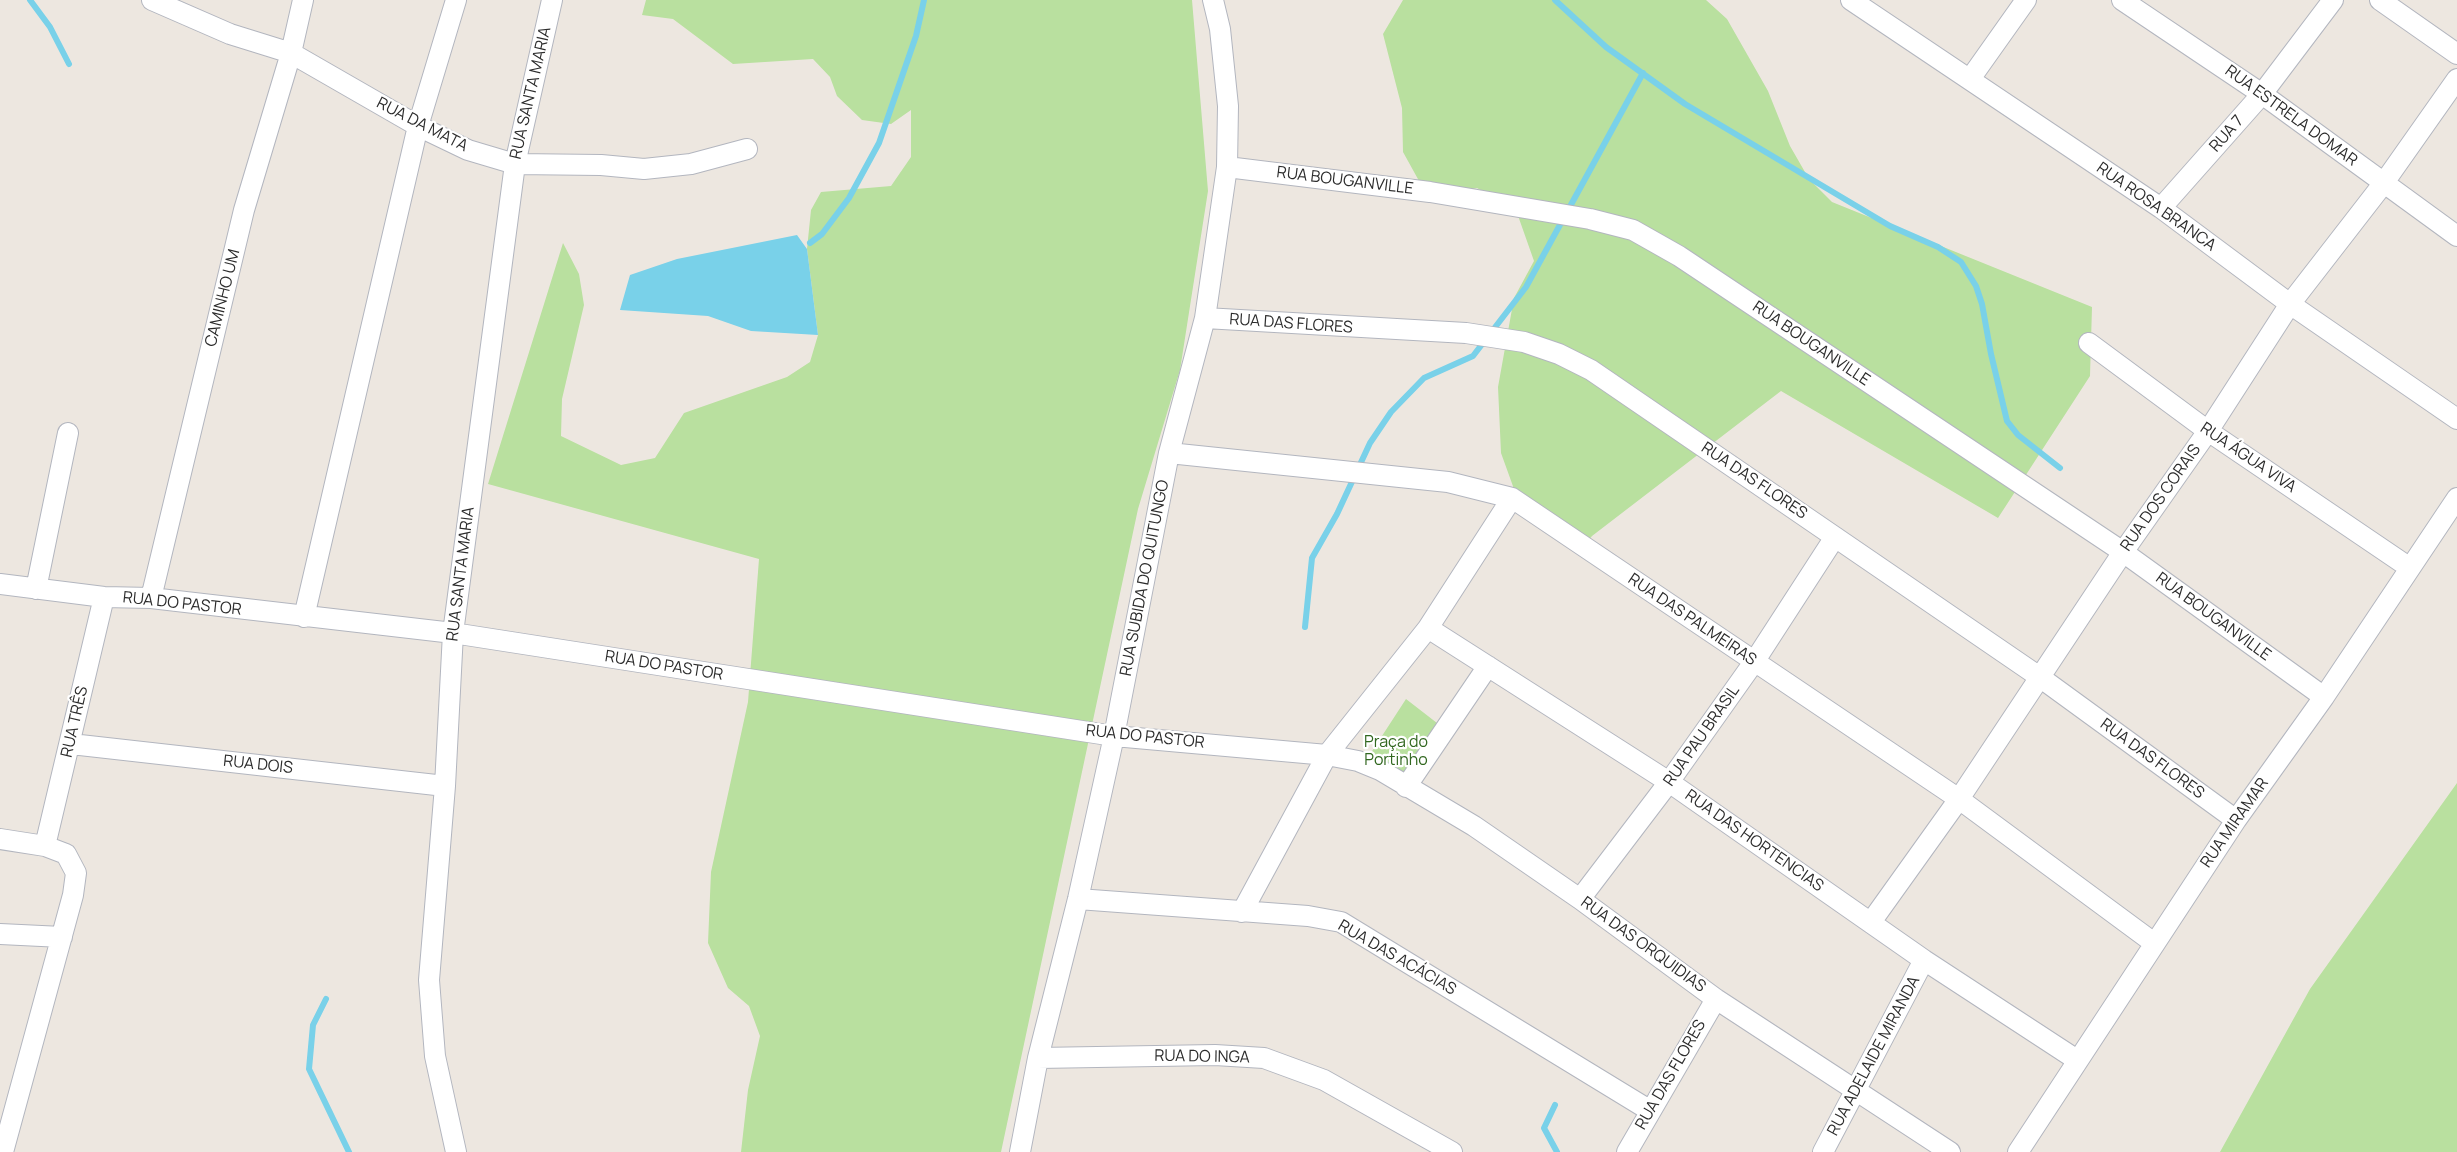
<!DOCTYPE html>
<meta charset="utf-8">
<style>
body{margin:0}
canvas{display:block;background:#ede7e0}
</style>
<canvas width="2457" height="1152"></canvas>
<script>
const c = document.querySelector('canvas').getContext('2d');
c.lineJoin = 'round';
function fill(path, color) {
  c.fillStyle = color;
  c.fill(path, 'evenodd');
}
function poly(rows) {
  const path = new Path2D();
  for (const r of rows) {
    path.moveTo(r[0], r[1]);
    for (let i = 2; i < r.length; i += 2) path.lineTo(r[i], r[i + 1]);
  }
  return path;
}
function strokePath(path, color, width, dash) {
  c.strokeStyle = color;
  c.lineWidth = width;
  c.lineCap = dash ? 'butt' : 'round';
  c.setLineDash(dash || []);
  c.stroke(path);
}
function drawText(font, color, halo, rows, align = 'center') {
  c.font = font + ' Manrope,sans-serif';
  c.lineWidth = 4.5;
  c.setLineDash([]);
  c.textBaseline = 'middle';
  c.strokeStyle = halo;
  c.fillStyle = color;
  for (const [text, x, y, turn = 0] of rows) {
    c.save();
    c.translate(x, y);
    c.rotate((+turn || 0) * Math.PI / 180);
    c.textAlign = isNaN(turn) ? turn : align;
    if (halo) c.strokeText(text, 0, 0);
    c.fillText(text, 0, 0);
    c.restore();
  }
}
fill(poly([
 [646,0,1192,0,1208,191,1180,370,1138,509,1001,1152,741,1152,748,1090,760,1036,749,1006,728,988,708,943,711,872,748,702,759,559,488,484,563,243,579,274,584,305,562,399,561,436,621,465,655,458,684,413,787,377,810,362,818,335,807,249,811,210,821,192,891,186,911,157,911,110,891,124,862,120,837,96,830,77,813,59,733,64,673,19,642,15],
 [1403,0,1706,0,1727,19,1768,91,1790,146,1809,179,1832,202,2092,307,2090,376,1998,518,1781,391,1592,536,1584,546,1514,489,1501,453,1498,387,1514,298,1534,261,1516,210,1477,188,1429,199,1403,152,1402,108,1383,34],
 [1406,699,1437,723,1401,781,1367,759],
 [2457,783,2457,1152,2220,1152,2310,989]
]), '#b9e09f');
fill(poly([
 [797,235,807,249,818,335,751,331,708,316,620,310,630,275,677,259]
]), '#79d1e9');
strokePath(poly([
 [30,0,50,27,69,64],
 [1555,0,1606,47,1685,104,1890,226,1938,247,1961,262,1976,286,1982,304,1991,354,2007,421,2018,435,2060,468],
 [810,243,822,234,849,198,879,143,916,36,924,0],
 [1305,627,1312,558,1337,514,1370,443,1391,412,1424,378,1473,356,1526,287,1643,73],
 [326,999,313,1025,309,1069,349,1152],
 [1555,1105,1544,1128,1557,1152]
]), '#79d1e9', 6);
const minor = poly([
 [152,0,230,34,291,53,418,126,468,150,515,164,601,165,644,169,691,164,747,149],
 [1851,0,2161,208,2290,304,2457,419],
 [2122,0,2262,94,2457,236],
 [2380,0,2457,54],
 [1970,79,2026,0],
 [1227,167,1430,192,1590,219,1633,230,1679,256,2123,552,2324,697],
 [2161,208,2262,94,2333,0],
 [1205,318,1466,333,1524,342,1559,354,1591,370,2041,678,2236,820],
 [2089,343,2208,431,2410,568],
 [1169,453,1448,482,1512,498,1959,799,2154,943],
 [0,584,104,597,151,598,453,633,1114,736,1327,755,1358,761,1380,770,1474,826,1580,899,1716,999,1950,1152],
 [36,589,68,433],
 [151,598,244,210,291,53,303,0],
 [304,617,418,126,456,0],
 [1428,628,1669,782,1924,960,2077,1060],
 [71,744,445,786],
 [1406,787,1488,666],
 [0,839,45,846,66,854,76,873,73,895,3,1152],
 [45,846,104,597],
 [1078,899,1308,916,1341,922,1649,1110],
 [1580,899,1669,782,1754,662,1835,537],
 [1242,912,1327,755,1428,628,1512,498],
 [1871,922,1959,799,2123,552,2208,431,2290,304,2383,184,2457,79],
 [0,934,62,937],
 [1038,1058,1215,1055,1264,1058,1324,1080,1452,1152],
 [456,1152,435,1056,429,980,445,786,453,633,515,164,552,0],
 [1020,1152,1038,1058,1078,899,1114,736,1169,453,1205,318,1227,167,1228,106,1220,29,1213,0],
 [1627,1152,1716,999],
 [1823,1152,1924,960],
 [2018,1152,2236,820,2324,697,2457,498]
]);
strokePath(minor, '#b3b6bf', 22);
strokePath(minor, '#fff', 20);
drawText('16px', '#2c2c2c', '#fff', [
 ["RUA SANTA MARIA",531,93,-77],
 ["RUA ESTRELA DOMAR",2291,116,36],
 ["RUA DA MATA",422,125,27],
 ["RUA 7",2227,134,-49],
 ["RUA BOUGANVILLE",1345,181,7],
 ["RUA ROSA BRANCA",2156,207,35],
 ["CAMINHO UM",223,298,-76],
 ["RUA DAS FLORES",1291,324,4],
 ["RUA BOUGANVILLE",1811,344,34],
 ["RUA ÁGUA VIVA",2248,458,34],
 ["RUA DAS FLORES",1754,481,34],
 ["RUA DOS CORAIS",2161,498,-55],
 ["RUA SANTA MARIA",461,574,-83],
 ["RUA SUBIDA DO QUITUNGO",1145,578,-79],
 ["RUA DO PASTOR",182,604,6],
 ["RUA BOUGANVILLE",2213,617,36],
 ["RUA DAS PALMEIRAS",1692,620,34],
 ["RUA DO PASTOR",664,666,9],
 ["RUA TRÊS",75,722,-77],
 ["RUA PAU BRASIL",1702,736,-55],
 ["RUA DO PASTOR",1145,737,6],
 ["RUA DAS FLORES",2152,759,36],
 ["RUA DOIS",258,765,6],
 ["RUA MIRAMAR",2235,823,-55],
 ["RUA DAS HORTENCIAS",1754,841,35],
 ["RUA DAS ORQUIDIAS",1643,945,36],
 ["RUA DAS ACÁCIAS",1397,958,30],
 ["RUA ADELAIDE MIRANDA",1874,1056,-62],
 ["RUA DO INGA",1202,1057,1],
 ["RUA DAS FLORES",1671,1075,-60]
]);
drawText('16px', '#31671f', '#fff', [
 ["Praça do",1396,743],
 ["Portinho",1396,761]
]);
</script>
